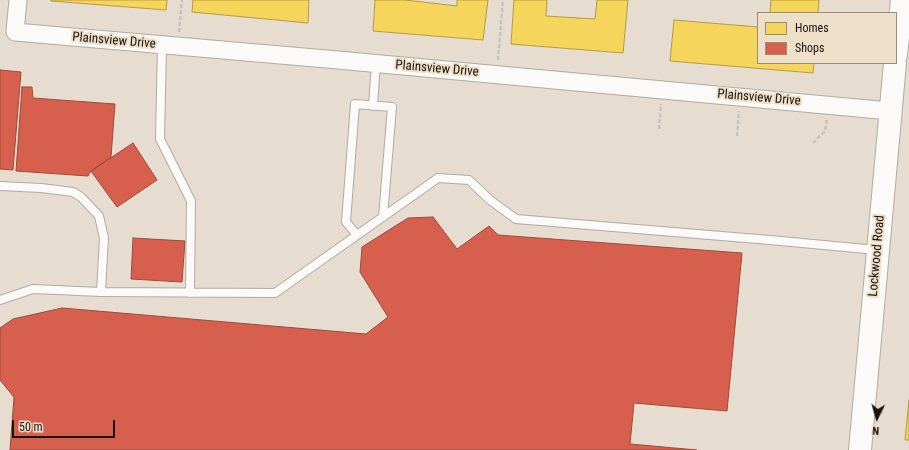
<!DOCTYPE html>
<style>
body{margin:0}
#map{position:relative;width:909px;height:450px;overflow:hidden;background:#e6ddd0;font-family:"Roboto Condensed",sans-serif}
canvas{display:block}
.legend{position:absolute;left:757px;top:12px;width:140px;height:52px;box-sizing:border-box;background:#eedfc8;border:1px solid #988d7c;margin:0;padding:5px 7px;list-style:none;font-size:12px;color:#18130b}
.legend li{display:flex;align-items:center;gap:8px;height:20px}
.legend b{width:20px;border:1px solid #988d7c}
.north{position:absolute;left:857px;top:398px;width:40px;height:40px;-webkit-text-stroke:3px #eedfc8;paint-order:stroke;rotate:185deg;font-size:11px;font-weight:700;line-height:16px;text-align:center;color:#18130b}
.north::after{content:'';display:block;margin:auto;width:14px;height:18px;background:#18130b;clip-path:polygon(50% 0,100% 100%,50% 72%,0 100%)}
.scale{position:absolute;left:12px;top:420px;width:103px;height:18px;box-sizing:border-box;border:2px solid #18130b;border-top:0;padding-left:5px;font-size:12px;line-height:14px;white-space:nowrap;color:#18130b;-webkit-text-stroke:3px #eedfc8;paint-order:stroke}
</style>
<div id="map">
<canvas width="909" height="450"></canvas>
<ul class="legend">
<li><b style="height:11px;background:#f6d55c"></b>Homes</li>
<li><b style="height:11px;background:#d6604d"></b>Shops</li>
</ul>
<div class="north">N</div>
<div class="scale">50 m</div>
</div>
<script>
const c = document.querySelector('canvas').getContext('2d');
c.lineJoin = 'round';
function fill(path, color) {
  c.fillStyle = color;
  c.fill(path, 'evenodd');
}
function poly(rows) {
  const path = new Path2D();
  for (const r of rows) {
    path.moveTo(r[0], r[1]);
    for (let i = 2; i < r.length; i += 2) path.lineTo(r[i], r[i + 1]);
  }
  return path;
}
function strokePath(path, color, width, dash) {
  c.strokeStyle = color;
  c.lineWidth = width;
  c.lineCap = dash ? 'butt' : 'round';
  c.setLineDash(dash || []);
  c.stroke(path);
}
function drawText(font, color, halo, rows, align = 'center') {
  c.font = font + ' "Roboto Condensed",sans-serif';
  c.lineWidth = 4;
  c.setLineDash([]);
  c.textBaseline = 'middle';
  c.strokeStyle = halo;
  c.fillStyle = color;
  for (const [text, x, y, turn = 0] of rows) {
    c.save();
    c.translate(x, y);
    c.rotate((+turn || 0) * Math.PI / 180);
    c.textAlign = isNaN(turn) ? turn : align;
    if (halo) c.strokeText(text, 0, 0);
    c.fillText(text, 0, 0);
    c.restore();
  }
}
const homes = poly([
 [51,0,167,0,166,10,51,1,51,0],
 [193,0,309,0,308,23,192,12,193,0],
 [375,0,405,0,457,6,457,0,488,0,483,40,373,31,375,0],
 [514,0,547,0,546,16,595,19,597,0,628,0,623,53,511,44,514,0],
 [771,0,819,0,818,13,770,13,771,0],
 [674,20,758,27,758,63,814,63,813,73,670,61,674,20],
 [909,400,909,440,905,440,909,400]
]);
fill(homes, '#f6d55c');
strokePath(homes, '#b39b44', 1);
const shops = poly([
 [0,70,21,72,13,170,0,169,0,70],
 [22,87,32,87,33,98,115,104,111,157,90,172,88,176,16,171,22,87],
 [133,143,157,180,117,207,91,171,133,143],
 [433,217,457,249,489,226,498,235,742,253,727,411,634,403,630,444,697,450,10,450,14,397,0,380,0,328,13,319,62,308,366,334,388,317,360,272,362,247,408,218,433,217],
 [133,238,185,241,182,282,131,279,133,238]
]);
fill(shops, '#d6604d');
strokePath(shops, '#9d4939', 1);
const lane = poly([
 [162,45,160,139,191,201,190,293],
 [373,106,376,63],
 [0,186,41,188,73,192,81,197,99,216,104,238,101,292],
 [357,235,346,222,355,104,392,107,383,217],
 [0,300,33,289,101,292,275,293,438,178,469,180,490,200,516,219,770,240,877,250]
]);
const street = poly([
 [18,0,15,32,338,60,890,111]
]);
const secondary = poly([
 [896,55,902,0],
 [860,450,895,63]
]);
strokePath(lane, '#b1aaa0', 10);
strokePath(street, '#b1aaa0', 19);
strokePath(secondary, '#b1aaa0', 24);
strokePath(poly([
 [179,32,182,0],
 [498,60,503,0],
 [659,129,661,104],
 [737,136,739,111],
 [813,143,825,131,827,119]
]), '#c5c3bf', 2.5, [4, 2]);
strokePath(lane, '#fbfaf8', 8);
strokePath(street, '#fbfaf8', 17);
strokePath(secondary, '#fbfaf8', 22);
drawText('13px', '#18130b', '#eedfc8', [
 ["Plainsview Drive",114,41,5],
 ["Plainsview Drive",437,69,5],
 ["Plainsview Drive",759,98,5],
 ["Lockwood Road",877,256,-85]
]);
</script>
